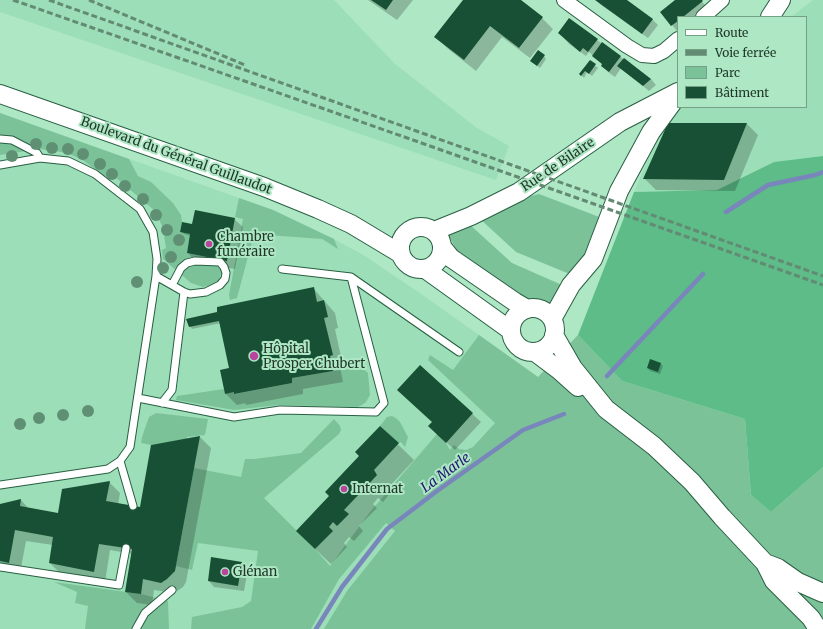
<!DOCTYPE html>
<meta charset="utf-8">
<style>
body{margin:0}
#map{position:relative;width:823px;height:629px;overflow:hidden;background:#aee7c4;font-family:Merriweather,serif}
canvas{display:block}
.legend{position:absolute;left:677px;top:16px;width:130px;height:92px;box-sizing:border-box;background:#aee7c4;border:1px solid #75a086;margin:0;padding:5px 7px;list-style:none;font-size:12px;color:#1f3629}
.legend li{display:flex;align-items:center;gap:8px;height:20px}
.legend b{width:20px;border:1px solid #75a086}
</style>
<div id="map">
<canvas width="823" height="629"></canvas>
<ul class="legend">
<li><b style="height:5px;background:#fff"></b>Route</li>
<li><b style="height:5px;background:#638a73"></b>Voie ferrée</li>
<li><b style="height:11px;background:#7cc299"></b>Parc</li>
<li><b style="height:11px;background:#175034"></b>Bâtiment</li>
</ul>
</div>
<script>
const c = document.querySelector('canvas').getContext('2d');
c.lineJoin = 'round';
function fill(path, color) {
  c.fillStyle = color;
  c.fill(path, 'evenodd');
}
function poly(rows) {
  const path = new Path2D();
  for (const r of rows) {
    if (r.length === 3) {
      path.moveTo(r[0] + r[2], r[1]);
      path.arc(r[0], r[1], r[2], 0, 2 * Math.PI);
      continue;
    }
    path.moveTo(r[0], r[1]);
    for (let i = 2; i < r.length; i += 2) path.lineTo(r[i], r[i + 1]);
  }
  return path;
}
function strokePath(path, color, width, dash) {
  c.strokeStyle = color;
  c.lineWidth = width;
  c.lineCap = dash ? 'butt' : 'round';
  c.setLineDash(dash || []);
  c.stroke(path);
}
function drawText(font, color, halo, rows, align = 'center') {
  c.font = font + ' Merriweather,serif';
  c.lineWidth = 4;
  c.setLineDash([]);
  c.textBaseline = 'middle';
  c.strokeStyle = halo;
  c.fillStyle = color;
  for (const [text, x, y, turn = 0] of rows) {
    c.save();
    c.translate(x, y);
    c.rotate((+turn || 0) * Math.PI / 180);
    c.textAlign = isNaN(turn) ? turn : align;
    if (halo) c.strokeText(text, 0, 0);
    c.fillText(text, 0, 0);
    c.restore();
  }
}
fill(poly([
 [0,0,334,0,395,64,477,128,509,146,496,180,0,12],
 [813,0,823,0,823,156,774,162,717,190,634,192,664,121,682,107,806,107,806,17,791,17],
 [0,113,273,210,334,239,365,256,424,296,593,416,753,629,0,629]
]), '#9cdeb7');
fill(poly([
 [0,113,129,159,138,176,151,182,173,203,181,215,182,222,180,232,190,234,187,253,227,261,228,275,221,273,219,281,212,285,203,287,191,283,163,259,162,250,166,248,163,228,155,211,114,176,110,180,84,161,68,153,40,149,0,155],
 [539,194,602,218,593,244,572,275,516,252,479,218,522,198],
 [239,198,273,210,334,239,338,249,322,239,254,234,237,298,230,300,229,295,243,219,235,217],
 [468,223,512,263,562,285,553,307,546,301,521,297,462,258,455,247,447,232],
 [479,335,538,377,578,335,622,381,745,419,751,495,771,512,823,467,823,629,324,629,347,591,395,531,386,523,339,579,311,629,191,629,192,617,242,607,251,601,258,551,198,543,192,570,176,566,194,468,241,477,245,459,254,459,301,453,334,419,340,426,341,430,339,434,264,498,315,549,330,566,370,512,437,434,446,443,450,450,454,445,459,449,466,450,473,447,495,423,428,360,430,355,453,370],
 [362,368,368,373,370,395,366,402,362,405,357,407,278,405,234,410,176,400,177,396,224,389,225,394,234,392,235,394,292,383,292,378,333,371],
 [156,413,208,419,205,435,187,437,187,439,151,445,141,443,142,437,149,417],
 [392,416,396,418,400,422,408,437,405,447,401,442,399,443,380,426,387,417],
 [54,582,141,594,168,601,169,629,85,629,88,606,75,603,77,592]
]), '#7cc299');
fill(poly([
 [823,156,823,467,771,512,751,495,745,419,622,381,578,335,634,192,717,190,774,162]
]), '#5dbc88');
fill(poly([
 [368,0,413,0,397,20],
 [465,0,519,0,542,18,553,29,530,58,502,37,476,71,447,48,436,37],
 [596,0,626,0,652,19,658,25,648,38,601,5],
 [676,0,700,0,708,8,696,17,678,17,677,31,672,25],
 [564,38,597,40,651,79,656,85,649,91,621,68,615,77,608,72,602,66,603,65,589,52,586,56,569,44],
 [544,56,546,59,540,68,534,63],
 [590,61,598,68,592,76,587,72,584,78,580,74],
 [747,124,758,135,735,191,656,190,645,179],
 [234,219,243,227,235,269,196,262,188,253,191,236,184,234,181,232,192,225],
 [313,288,335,313,338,328,335,329,343,366,340,367,343,382,303,389,303,394,246,405,245,403,237,405,226,394,221,371,230,369,221,323,192,329,190,326],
 [651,360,661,364,663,366,660,374,650,371,648,368],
 [420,366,481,422,455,450,438,435],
 [380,427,414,460,389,487,392,491,383,502,378,498,373,504,377,508,359,526,363,531,354,541,349,537,344,543,347,547,331,564,313,547,330,496],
 [200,437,211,448,186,582,183,587,174,593,154,590,152,605,137,603,126,592,133,554,110,550,105,582,61,574,50,563,53,545,26,541,20,573,0,570,0,505,21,500,29,509,59,514,109,482,120,493,118,505,141,508],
 [212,559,242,563,248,569,244,591,214,587,209,581]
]), '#0003');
strokePath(poly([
 [726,212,768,185,815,175,823,172],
 [607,376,703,274],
 [316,629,342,587,387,529,437,491,523,430,564,414]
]), '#7986bc', 4.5);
fill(poly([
 [371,0,393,0,386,10],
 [463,0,521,0,543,17,519,48,490,26,464,60,434,37],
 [595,0,627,0,653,19,642,34],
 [675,0,702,0,703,1,683,17,678,17,678,21,671,26,660,12],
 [569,18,598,39,588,52,583,48,580,52,558,33],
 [602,42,621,56,609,72,601,66,602,64,592,56],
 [538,50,545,55,537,66,530,61],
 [624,58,651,79,643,86,617,66],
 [590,60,596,64,589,74,585,71,581,76,579,74],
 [668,123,747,123,724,180,643,179],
 [195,210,235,218,227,261,187,253,190,234,180,232,182,222,192,224],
 [314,287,317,302,324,300,328,317,324,318,333,355,330,356,333,371,292,378,292,383,234,394,234,392,225,394,220,370,229,368,219,321,189,327,186,319,217,312,217,307],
 [650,359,661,363,658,372,647,368],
 [420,365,473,413,446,443,428,426,432,422,397,390],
 [380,426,399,443,374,470,377,475,366,487,362,483,358,487,362,491,344,510,349,514,337,526,333,522,329,527,333,531,315,549,296,531,329,496,325,492,359,456,355,452],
 [200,436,175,571,167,579,161,583,143,579,141,594,125,592,132,549,99,544,94,572,49,563,53,537,15,530,9,563,0,561,0,504,21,499,20,506,58,513,62,489,110,481,106,501,140,507,151,445],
 [211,557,242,562,238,586,208,581]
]), '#175034');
const service = poly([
 [0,139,12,140,37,153,40,158],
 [0,165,40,158,68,161,95,174,140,209,153,232,157,259,156,276,130,447,120,461,108,469,0,485],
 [282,269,351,277,459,352],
 [156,276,184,292,190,294,206,292,220,285,225,279,226,273,224,267,220,262,195,261,187,263,181,268,172,285],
 [138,398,234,417,280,410,376,412,384,403,351,277],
 [162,403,172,390,184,292],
 [120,461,133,506],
 [0,567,119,585,126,548],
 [136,629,145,613,172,590]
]);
const minor = poly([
 [564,0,627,46,642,55,654,56,664,51,678,39],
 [703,17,722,0]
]);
const tertiary = poly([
 [770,17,781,0],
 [0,94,264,187,318,209,351,224,401,254],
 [421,248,21],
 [434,231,471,216,519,192,620,122,678,92],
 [443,248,451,258,515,302,527,309],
 [425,269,510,330],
 [533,330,22],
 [552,319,571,285,593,259,619,191,651,132,678,95],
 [554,335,573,368,606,409,654,446,692,482,722,517,765,563,774,581,811,618,818,629],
 [535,352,559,370,578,387],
 [765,563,778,568,798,582,823,593]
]);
strokePath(service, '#285f42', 9);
strokePath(minor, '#285f42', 16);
strokePath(tertiary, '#285f42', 20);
strokePath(service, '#fff', 7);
strokePath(minor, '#fff', 14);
strokePath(tertiary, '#fff', 18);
strokePath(poly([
 [13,0,413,140,823,285],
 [49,0,823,276],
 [89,0,245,65]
]), '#638a73', 3, [6, 3]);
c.fillStyle = '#609074';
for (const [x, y] of [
 [36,144],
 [52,148],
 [68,149],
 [83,154],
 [12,156],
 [100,164],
 [112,174],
 [125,186],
 [143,199],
 [156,215],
 [167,230],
 [179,240],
 [171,257],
 [163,268],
 [137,282],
 [88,411],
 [63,415],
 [39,418],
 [20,424]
]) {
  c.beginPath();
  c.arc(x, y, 6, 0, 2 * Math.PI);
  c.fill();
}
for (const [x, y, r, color] of [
 [209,244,4,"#b8449d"],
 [254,356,5,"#b8449d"],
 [344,489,4,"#b8449d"],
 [225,572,4,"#b8449d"]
]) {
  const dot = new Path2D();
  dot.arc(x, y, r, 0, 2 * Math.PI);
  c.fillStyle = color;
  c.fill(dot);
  strokePath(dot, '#aee7c4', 1.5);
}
drawText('13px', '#1f3629', '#aee7c4', [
 ["Boulevard du Général Guillaudot",176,156,20],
 ["Rue de Bilaire",558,165,-34]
]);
drawText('13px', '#1f3629', '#aee7c4', [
 ["Chambre",217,237],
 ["funéraire",217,252],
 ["Hôpital",263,349],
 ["Prosper Chubert",263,364],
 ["Internat",352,489],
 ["Glénan",233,572]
], 'left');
drawText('italic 14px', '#211572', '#aee7c4', [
 ["La Marle",446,473,-36]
]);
</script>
